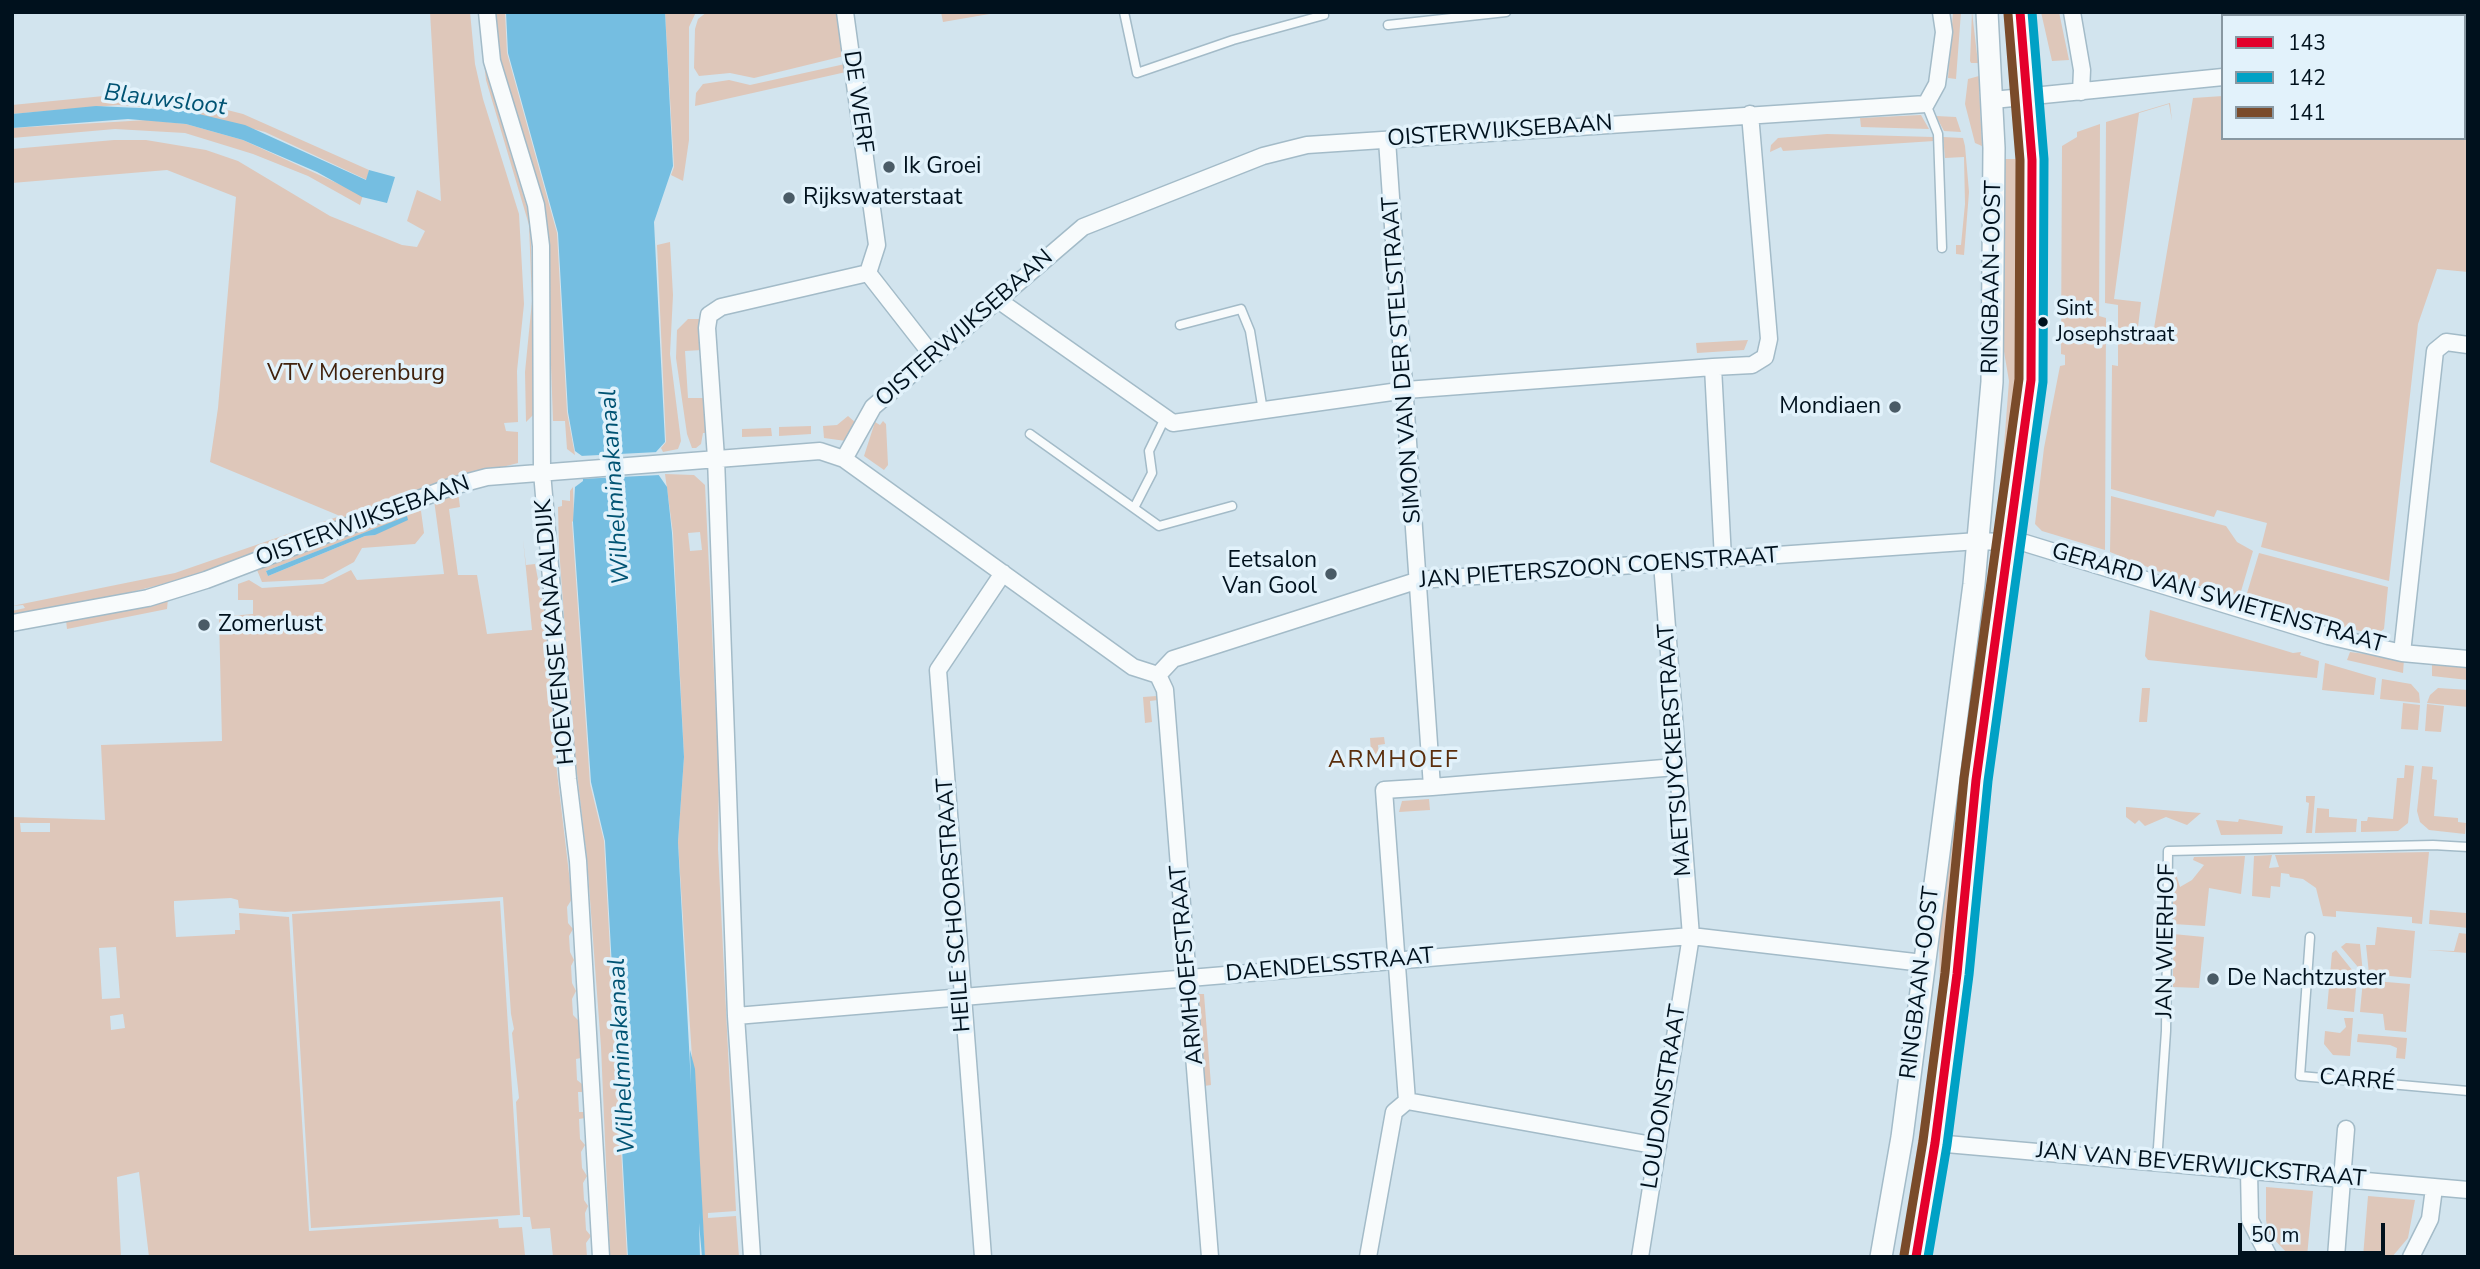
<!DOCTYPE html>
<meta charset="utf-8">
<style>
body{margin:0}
#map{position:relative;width:2480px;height:1269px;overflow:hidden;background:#d2e4ee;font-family:"Nunito Sans",sans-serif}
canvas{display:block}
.frame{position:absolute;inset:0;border:14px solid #00111d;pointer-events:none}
.legend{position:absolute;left:2221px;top:14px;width:245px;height:126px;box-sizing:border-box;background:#e2f2fb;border:2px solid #8898a2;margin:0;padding:9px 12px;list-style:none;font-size:21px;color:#00111d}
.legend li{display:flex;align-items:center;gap:14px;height:35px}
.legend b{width:35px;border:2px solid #8898a2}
.scale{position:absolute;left:2238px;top:1223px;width:147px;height:32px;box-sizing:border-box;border:4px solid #00111d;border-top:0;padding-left:9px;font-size:21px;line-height:24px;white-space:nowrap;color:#00111d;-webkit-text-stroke:5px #e2f2fb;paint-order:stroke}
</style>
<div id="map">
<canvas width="2480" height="1269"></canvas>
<div class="frame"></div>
<ul class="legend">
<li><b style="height:9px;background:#e4002b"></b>143</li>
<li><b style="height:9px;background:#00a1c5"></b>142</li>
<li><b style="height:9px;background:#7a4b2a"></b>141</li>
</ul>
<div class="scale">50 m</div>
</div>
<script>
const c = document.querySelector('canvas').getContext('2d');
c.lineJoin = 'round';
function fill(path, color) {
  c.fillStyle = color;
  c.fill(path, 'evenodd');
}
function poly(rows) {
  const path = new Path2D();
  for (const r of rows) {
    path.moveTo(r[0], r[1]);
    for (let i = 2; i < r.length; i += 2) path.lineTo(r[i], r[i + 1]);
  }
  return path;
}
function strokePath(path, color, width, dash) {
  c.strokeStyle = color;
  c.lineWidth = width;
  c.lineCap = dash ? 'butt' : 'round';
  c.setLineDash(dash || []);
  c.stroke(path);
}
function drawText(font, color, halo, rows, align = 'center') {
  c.font = font + ' "Nunito Sans",sans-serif';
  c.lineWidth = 7;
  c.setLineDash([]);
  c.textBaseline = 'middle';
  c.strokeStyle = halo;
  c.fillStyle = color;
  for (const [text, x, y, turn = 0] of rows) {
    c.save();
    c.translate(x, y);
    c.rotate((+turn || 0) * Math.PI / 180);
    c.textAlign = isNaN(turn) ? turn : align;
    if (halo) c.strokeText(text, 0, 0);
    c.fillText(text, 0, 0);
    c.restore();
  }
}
fill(poly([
 [430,12,470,12,475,64,483,99,519,214,524,304,517,371,518,422,504,423,506,431,518,432,518,463,432,485,198,575,120,595,12,615,12,611,25,608,23,605,12,606,175,573,340,516,210,462,218,408,236,197,167,170,12,183,12,149,114,140,146,140,206,150,238,161,330,216,402,245,417,247,425,231,407,221,417,190,441,201],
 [478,12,481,12,489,81,530,218,537,411,526,422,525,372,532,301,529,225,486,80],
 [494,12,505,12,507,53,557,233,567,412,575,455,567,449,565,421,553,421,547,254,501,72],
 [665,12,696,12,689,27,689,140,683,181,671,175,674,167],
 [707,12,838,12,844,56,754,78,730,73,699,76,694,68,695,29,698,19],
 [941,12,945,14,1001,12,943,22],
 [1953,12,1961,12,1956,79,1948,78],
 [1972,12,1978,63,1971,63,1970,61],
 [2041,12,2059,12,2069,60,2052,61],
 [845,64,846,72,695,106,696,93,703,84,729,80,750,85],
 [2464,75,2468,75,2468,272,2437,269,2418,324,2389,581,2261,547,2267,523,2217,510,2214,517,2111,489,2112,365,2118,366,2118,305,2105,303,2106,122,2170,103,2172,121,2169,104,2139,113,2114,299,2141,302,2138,327,2153,334,2193,98,2223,96,2223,138,2464,138],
 [1979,76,1979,85,1982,146,1975,143,1965,104,1968,79],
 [114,95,188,100,243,114,369,170,367,180,265,132,182,110,118,105,12,114,12,105],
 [1921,115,1929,129,1861,127,1860,118],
 [1936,116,1956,117,1961,132,1944,131],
 [147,120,186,124,243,140,363,195,360,205,308,176,253,154,185,133,115,129,12,138,12,128],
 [2100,124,2099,316,2106,318,2105,550,2042,531,2035,524,2044,448,2060,366,2065,365,2065,355,2061,354,2062,146,2077,137,2077,132],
 [1827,134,1933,137,1934,141,1783,151,1781,147,1770,152,1771,145,1778,138],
 [1943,137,1963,138,1965,146,1969,192,1964,255,1956,254,1956,245,1961,245,1965,204,1964,157,1945,158],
 [2002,159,2018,159,2019,300,2013,426,2005,505,1998,523,2009,381,2002,340],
 [670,242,673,295,670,354,681,441,678,449,663,452,661,448,666,442,657,245],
 [688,319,701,319,702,350,685,351,688,398,704,398,707,433,703,433,701,444,696,448,692,448,687,434,676,358,677,330],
 [1748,340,1744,350,1697,353,1696,343],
 [848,416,856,423,846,441,824,438,823,426,837,425],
 [883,421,886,424,888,465,884,470,864,456,875,422,880,425],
 [811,426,811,434,779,436,779,427],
 [771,428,772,436,742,437,742,429],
 [665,474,694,475,705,485,719,777,718,849,736,1211,708,1213,708,1218,736,1216,739,1257,705,1257,678,842,684,757,673,533],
 [700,532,702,550,690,551,688,533],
 [573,487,574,520,572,522,590,784,604,841,627,1257,610,1257,601,1047,587,859,573,739,559,548,558,507,562,506,562,500,570,501,570,491],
 [458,492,460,507,449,509,458,575,477,575,487,634,532,630,523,539,526,565,535,564,546,620,557,772,572,899,567,907,568,923,573,929,569,936,570,952,574,960,571,966,572,983,576,991,572,999,573,1015,579,1021,581,1058,576,1059,577,1080,582,1084,583,1092,578,1092,579,1112,584,1112,585,1118,579,1119,580,1139,585,1145,581,1152,582,1168,587,1176,583,1183,584,1200,588,1206,585,1213,586,1230,591,1236,586,1243,587,1257,553,1257,550,1228,532,1229,530,1217,523,1217,516,1102,519,1098,512,1033,514,1029,511,1014,503,897,285,912,239,908,238,900,231,898,174,901,174,907,176,937,235,934,235,930,240,930,239,913,289,917,309,1231,498,1219,499,1228,522,1227,525,1255,149,1257,139,1172,117,1177,121,1257,12,1257,12,817,105,820,101,745,222,741,219,617,253,614,253,600,238,600,238,584,249,580,262,588,323,584,351,570,357,580,444,574,434,500],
 [20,823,50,823,50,832,21,832],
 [116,947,120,998,102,999,99,948],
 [123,1014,125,1028,111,1030,110,1016],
 [2111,496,2226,526,2237,542,2253,551,2239,598,2180,580,2110,552],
 [416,507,421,511,424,533,415,544,362,548,354,562,323,579,262,582,257,570],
 [380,527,375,535,365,536,268,576,266,571],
 [2259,553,2388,587,2384,629,2377,634,2360,631,2245,600],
 [1978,591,1985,592,1962,779,1963,845,1925,1141,1907,1257,1901,1257,1940,992,1939,930,1950,822,1958,822,1958,818,1950,817],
 [168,599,167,609,67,629,66,620],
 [2150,610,2293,653,2301,652,2300,655,2319,661,2317,678,2148,660,2145,656],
 [2350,652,2404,659,2403,673,2347,660],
 [2325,663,2376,678,2374,695,2322,690],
 [2432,663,2468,667,2468,680,2432,676],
 [2382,679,2411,684,2419,693,2420,703,2380,699],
 [2142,688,2150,688,2147,722,2139,722],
 [2438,688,2468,690,2468,707,2427,703,2430,695],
 [1157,696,1158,700,1150,701,1152,722,1145,723,1143,697],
 [2403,703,2420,705,2418,730,2401,729],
 [2427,704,2444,706,2441,732,2425,731],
 [1384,737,1385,744,1378,745,1380,765,1372,765,1370,738],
 [2405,765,2414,766,2408,823,2398,831,2361,832,2361,821,2367,821,2368,817,2393,819,2397,778,2404,778],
 [2422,766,2433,767,2432,779,2437,780,2434,816,2458,818,2458,822,2466,823,2465,834,2429,830,2420,822,2417,811],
 [2306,796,2315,796,2312,833,2306,833,2309,803,2306,802],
 [1429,799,1430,810,1399,812,1402,801],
 [2126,807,2201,813,2187,825,2166,817,2145,826,2139,820,2135,824,2126,817],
 [2317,808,2329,809,2329,817,2357,819,2356,832,2315,833],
 [2239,819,2283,826,2282,834,2221,835,2216,820,2238,822],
 [2429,852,2422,924,2412,923,2412,917,2336,911,2336,917,2323,916,2316,888,2303,879,2290,877,2289,874,2281,873,2280,887,2271,886,2270,898,2252,896,2254,856,2272,855,2269,868,2279,867,2275,855],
 [2245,856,2241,894,2209,888,2205,926,2173,924,2173,875,2176,874,2180,887,2192,880,2204,865,2193,860,2194,857],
 [2468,896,2468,928,2429,924,2430,910,2466,913],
 [500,901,520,1215,311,1228,292,914],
 [2377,927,2415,931,2411,978,2369,974,2366,945,2375,945],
 [2459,933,2468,934,2468,953,2427,950,2454,951],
 [2173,934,2204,937,2199,988,2173,987],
 [2346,943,2360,944,2363,973,2341,947],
 [2336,950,2357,976,2354,1012,2327,1009,2332,953],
 [2363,980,2410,984,2406,1032,2385,1030,2383,1014,2360,1012],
 [1198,994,1204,994,1211,1085,1204,1086],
 [2344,1018,2353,1018,2350,1056,2333,1055,2324,1044,2325,1031,2340,1033,2346,1027],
 [2358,1034,2407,1038,2405,1059,2396,1058,2397,1048,2390,1045,2357,1042],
 [2266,1187,2313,1191,2307,1257,2287,1253,2269,1234,2266,1220],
 [2368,1196,2415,1200,2408,1238,2392,1257,2363,1257]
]), '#dec7ba');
fill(poly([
 [506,12,665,12,673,166,654,222,665,442,656,452,658,474,667,487,672,533,684,757,678,842,691,1084,690,1050,695,1069,705,1257,702,1257,699,1223,700,1257,628,1257,605,841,591,782,573,522,575,487,583,481,582,456,575,451,568,412,558,233,508,53],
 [96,106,182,110,245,125,366,180,369,170,395,177,387,203,362,197,317,172,243,140,186,124,128,119,12,128,12,114],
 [407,516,408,520,375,535,365,536,268,576,266,571]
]), '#75bee1');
fill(poly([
 [658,452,660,475,581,479,580,476,580,456]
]), '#d2e4ee');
const lane = poly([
 [1124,12,1137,73,1233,40,1324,15],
 [2457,16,2458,12],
 [1388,25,1506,12],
 [1926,104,1938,134,1942,248],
 [1180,325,1241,309,1250,331,1263,411],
 [1030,434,1159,526,1232,506],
 [1134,508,1152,473,1149,451,1164,420],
 [2310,937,2300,1076,2468,1091],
 [2157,1162,2166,1031,2168,851,2433,845,2468,847]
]);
const street = poly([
 [487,12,492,61,536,205,541,246,542,472,568,779,578,861,601,1257],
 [845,12,877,245,868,273],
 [2072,12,2082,70,2081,92],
 [2299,12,2299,16],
 [2464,51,2468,51],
 [1993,100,2223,77],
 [1387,140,1432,787,1384,790,1407,1101],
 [998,300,1173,423,1406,390,1713,367],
 [844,459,873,407,1083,227,1263,156,1307,145,1926,104,1937,84,1944,32,1941,12],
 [1723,559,1713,367,1752,365,1765,357,1769,339,1750,114],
 [12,623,148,598,206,580,453,486,487,477,820,451,844,459,1133,667,1158,675,1173,659,1419,580,1978,541,2025,543,2328,636,2402,653,2468,659],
 [2402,653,2435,351,2446,342,2468,345],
 [1158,675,1165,690,1210,1257],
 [1432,787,1676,767],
 [736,1016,1691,936,1923,963],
 [1407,1101,1658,1146],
 [1935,1143,2468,1190],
 [2249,1171,2250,1220,2269,1257],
 [752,1257,736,1016,716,458,707,328,709,315,721,307,868,273,925,346],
 [983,1257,938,670,1003,573],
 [1368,1257,1394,1112,1407,1101],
 [1640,1257,1691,936,1662,563],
 [2336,1257,2346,1129],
 [2411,1257,2430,1219,2434,1188]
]);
const secondary = poly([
 [1881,1257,1902,1137,1974,584,1992,382,1994,148,1987,12],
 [1916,1257,1935,1143,1957,974,1976,780,2031,380,2032,160,2026,57,2020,12]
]);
strokePath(lane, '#a3bbc8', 11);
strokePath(street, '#a3bbc8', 19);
strokePath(secondary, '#a3bbc8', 24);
strokePath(lane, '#f8fbfc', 8);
strokePath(street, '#f8fbfc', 16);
strokePath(secondary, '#f8fbfc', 21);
strokePath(poly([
 [1916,1257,1935,1143,1957,974,1976,780,2031,380,2032,160,2020,12]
]), '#e4002b', 9);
strokePath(poly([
 [1928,1257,1947,1145,1969,975,1988,781,2043,382,2044,159,2032,12]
]), '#00a1c5', 9);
strokePath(poly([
 [1904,1255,1923,1141,1945,973,1964,778,2019,379,2020,160,2008,14]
]), '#7a4b2a', 9);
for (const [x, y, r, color] of [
 [889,167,7,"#4a5b66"],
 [789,198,7,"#4a5b66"],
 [2043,322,6,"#00111d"],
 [1895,407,7,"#4a5b66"],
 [1331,574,7,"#4a5b66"],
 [204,625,7,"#4a5b66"],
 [2213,979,7,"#4a5b66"]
]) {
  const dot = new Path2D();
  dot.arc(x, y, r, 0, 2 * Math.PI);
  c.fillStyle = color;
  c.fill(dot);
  strokePath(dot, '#e2f2fb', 2.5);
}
drawText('21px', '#00111d', '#e2f2fb', [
 ["Sint",2056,310],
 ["Josephstraat",2056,336]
], 'left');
drawText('23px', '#00111d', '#e2f2fb', [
 ["DE WERF",857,102,82],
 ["OISTERWIJKSEBAAN",1500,132,-4],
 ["RINGBAAN-OOST",1993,277,-89],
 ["OISTERWIJKSEBAAN",965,329,-41],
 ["SIMON VAN DER STELSTRAAT",1403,360,-94],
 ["OISTERWIJKSEBAAN",363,522,-20],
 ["JAN PIETERSZOON COENSTRAAT",1599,569,-4],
 ["GERARD VAN SWIETENSTRAAT",2218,599,16],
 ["HOEVENSE KANAALDIJK",556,632,-95],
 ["MAETSUYCKERSTRAAT",1676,750,-94],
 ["HEILE SCHOORSTRAAT",955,905,-94],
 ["JAN WIERHOF",2167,941,-89],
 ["ARMHOEFSTRAAT",1188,965,-95],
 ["DAENDELSSTRAAT",1330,966,-5],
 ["RINGBAAN-OOST",1921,983,-83],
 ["CARRÉ",2357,1081,5],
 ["LOUDONSTRAAT",1665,1097,-81],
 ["JAN VAN BEVERWIJCKSTRAAT",2201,1166,5]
]);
drawText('23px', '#00111d', '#e2f2fb', [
 ["Ik Groei",903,167],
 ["Rijkswaterstaat",803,198],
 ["Mondiaen",1881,407,"right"],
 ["Eetsalon",1317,561,"right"],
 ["Van Gool",1317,587,"right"],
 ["Zomerlust",218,625],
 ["De Nachtzuster",2227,979]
], 'left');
drawText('23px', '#40210c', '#e2f2fb', [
 ["VTV Moerenburg",356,374]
]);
drawText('italic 24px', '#005373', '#e2f2fb', [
 ["Blauwsloot",165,101,7],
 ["Wilhelminakanaal",616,487,-94],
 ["Wilhelminakanaal",623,1056,-93]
]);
c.letterSpacing = '2px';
drawText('24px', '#5b2e0c', '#e2f2fb', [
 ["ARMHOEF",1394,761]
]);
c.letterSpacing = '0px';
</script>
